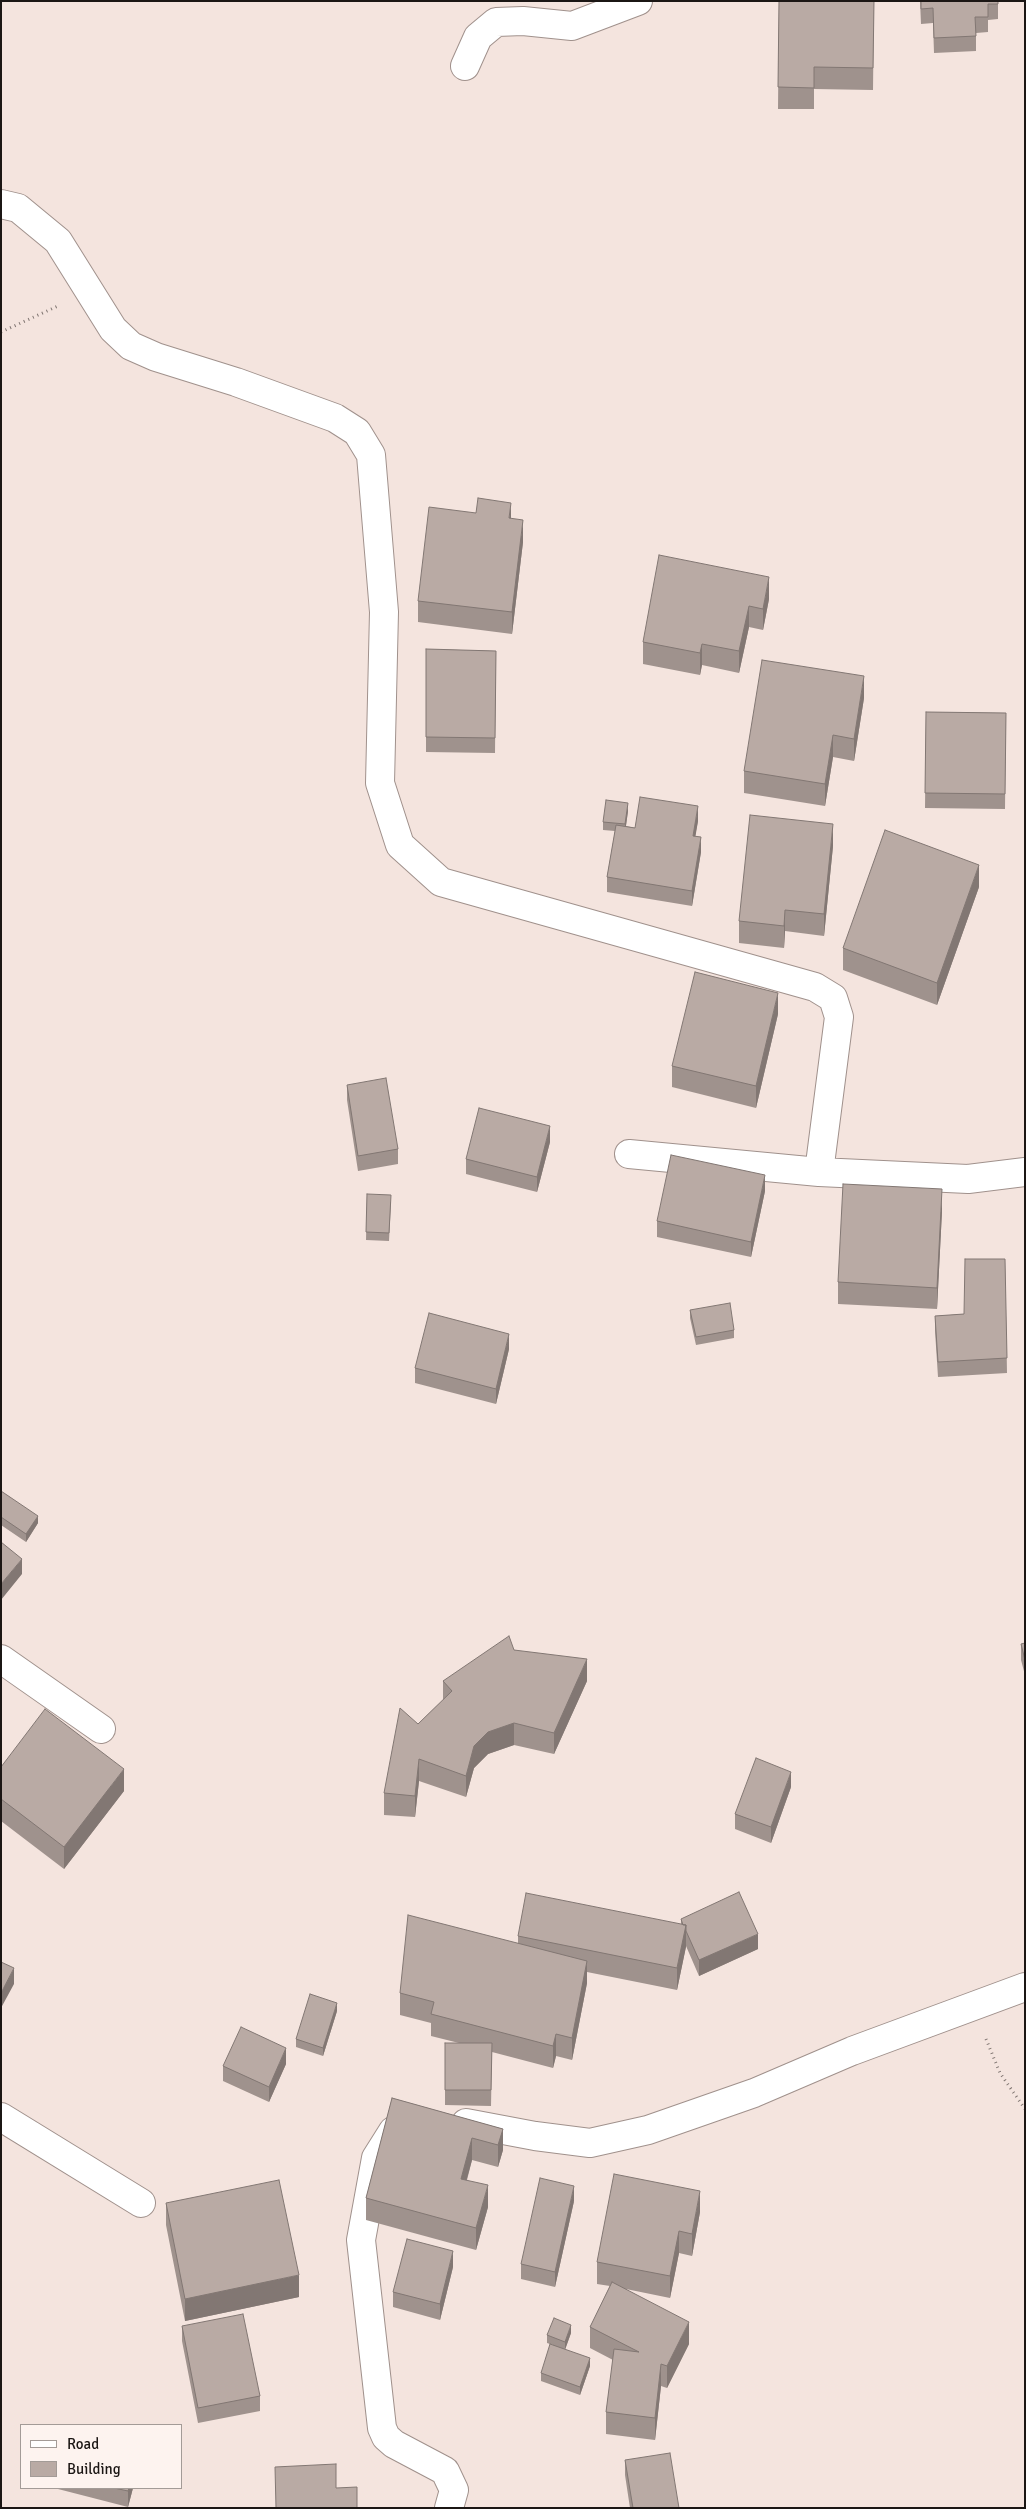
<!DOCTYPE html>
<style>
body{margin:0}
#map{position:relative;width:1026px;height:2509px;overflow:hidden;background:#f4e4de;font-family:Signika,sans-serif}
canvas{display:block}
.frame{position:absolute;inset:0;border:2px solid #1b1614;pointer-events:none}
.legend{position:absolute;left:20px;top:2424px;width:162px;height:65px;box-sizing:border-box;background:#fdf3ef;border:1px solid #a39b97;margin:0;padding:6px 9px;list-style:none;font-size:15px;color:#1b1614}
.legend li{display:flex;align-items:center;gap:10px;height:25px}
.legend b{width:25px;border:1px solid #a39b97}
</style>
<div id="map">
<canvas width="1026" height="2509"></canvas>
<div class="frame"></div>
<ul class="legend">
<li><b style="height:6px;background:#fff"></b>Road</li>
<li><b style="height:14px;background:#b9aaa4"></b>Building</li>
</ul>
</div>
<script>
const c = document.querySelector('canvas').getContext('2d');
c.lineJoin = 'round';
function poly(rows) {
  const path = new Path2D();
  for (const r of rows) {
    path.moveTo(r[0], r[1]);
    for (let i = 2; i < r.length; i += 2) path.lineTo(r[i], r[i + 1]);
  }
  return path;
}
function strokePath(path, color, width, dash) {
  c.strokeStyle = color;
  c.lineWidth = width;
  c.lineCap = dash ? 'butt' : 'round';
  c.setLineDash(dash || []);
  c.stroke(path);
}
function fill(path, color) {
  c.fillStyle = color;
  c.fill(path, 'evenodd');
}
const minor = poly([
 [465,66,478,37,496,22,523,21,572,26,638,1],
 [1,204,18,208,58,241,113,329,131,346,156,357,236,382,335,418,357,432,371,455,384,612,380,783,400,845,441,882,815,987,833,998,839,1017,819,1172],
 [629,1154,819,1172,968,1179,1025,1172],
 [1,1659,101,1729],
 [1,2117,141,2203],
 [466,2123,535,2136,590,2143,648,2130,754,2093,852,2051,1025,1987],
 [400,2127,393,2131,376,2158,361,2240,382,2428,386,2437,394,2444,445,2471,454,2490,449,2508]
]);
strokePath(minor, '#a0918c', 30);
strokePath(poly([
 [1,332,58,306],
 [986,2039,1000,2073,1025,2109]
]), '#807672', 3, [1, 4]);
strokePath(minor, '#fff', 28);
fill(poly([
 [779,1,874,1,873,90,814,89,814,109,778,109],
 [920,1,998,1,998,19,988,20,988,32,976,33,976,51,934,53,933,23,921,24],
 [511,519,523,542,512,634,418,622,418,601],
 [769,599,763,630,749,627,739,673,702,665,700,675,643,664,643,642],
 [426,649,496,651,495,753,426,752],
 [864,698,854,761,833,757,825,806,744,793,744,771],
 [926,712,1006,713,1005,809,925,808],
 [628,811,626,826,635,828,698,821,695,836,701,852,692,906,607,892,607,877,615,831,603,830,603,822],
 [833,846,824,936,785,931,784,948,739,943,739,921],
 [979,887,937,1005,843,970,843,948],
 [778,1014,756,1108,672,1087,672,1066],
 [347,1085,398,1149,398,1164,358,1171,347,1100],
 [550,1142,537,1192,466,1174,466,1159],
 [765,1191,751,1257,657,1237,657,1221],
 [367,1194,391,1202,389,1241,366,1240],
 [942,1211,937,1309,838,1304,838,1282],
 [1005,1259,1007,1373,938,1377,935,1331,935,1316,964,1314],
 [690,1310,734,1330,734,1338,696,1345,690,1318],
 [509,1349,496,1404,415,1383,415,1368],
 [1,1491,38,1523,26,1542,1,1525],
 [1025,1643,1025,1675,1021,1660,1021,1644],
 [514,1650,587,1681,554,1754,514,1745,488,1754,474,1768,466,1797,419,1781,415,1817,384,1815,384,1793,418,1724,443,1700,443,1681],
 [1,1767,124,1791,64,1869,1,1821],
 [791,1787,771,1843,735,1829,735,1814],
 [681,1919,758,1949,699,1976,686,1946,677,1990,587,1972,587,1983,572,2060,556,2056,553,2068,492,2052,491,2106,445,2105,445,2043,459,2043,431,2036,431,2023,400,2015,400,1993,518,1943,518,1936,681,1924],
 [337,2011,323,2056,296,2047,296,2039],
 [286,2064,269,2102,223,2081,223,2066],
 [392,2098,503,2129,503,2150,498,2167,472,2160,467,2180,488,2207,476,2250,366,2220,366,2198],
 [574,2201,555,2287,521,2279,521,2264],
 [166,2203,299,2297,185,2321,166,2225],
 [700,2212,692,2256,679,2253,670,2298,626,2289,689,2344,667,2388,661,2386,655,2440,606,2434,606,2412,613,2360,590,2348,590,2327,610,2286,597,2284,597,2262],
 [453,2267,440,2320,393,2307,393,2292],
 [182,2326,260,2396,260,2411,198,2423,182,2341],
 [571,2333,565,2349,590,2366,580,2395,541,2381,541,2373,553,2345,547,2343,547,2335],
 [625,2460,679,2508,630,2508,625,2475],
 [58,2488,133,2488,128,2507,58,2489]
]), '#9f928d');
fill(poly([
 [511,503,511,524,509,518],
 [523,520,523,542,512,634,512,612],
 [769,577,769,599,763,630,763,609],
 [749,606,749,627,739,673,739,651],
 [702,644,702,665,700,675,700,653],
 [864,676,864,698,854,761,854,739],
 [833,735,833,757,825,806,825,784],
 [628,803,628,811,625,832,625,824],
 [698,806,698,821,693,851,693,836],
 [833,824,833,846,824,936,824,914],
 [701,837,701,852,692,906,692,891],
 [979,865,979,887,937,1005,937,983],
 [785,910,785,931,784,948,784,926],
 [778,993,778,1014,756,1108,756,1086],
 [550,1126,550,1142,537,1192,537,1177],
 [765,1175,765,1191,751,1257,751,1242],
 [942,1189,942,1211,937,1309,937,1288],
 [509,1334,509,1349,496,1404,496,1389],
 [38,1516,38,1523,26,1542,26,1534],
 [22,1559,22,1574,1,1600,1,1584],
 [587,1659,587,1681,554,1754,554,1733],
 [514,1723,514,1745,488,1754,474,1768,466,1797,466,1776,474,1746,488,1732],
 [419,1759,419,1781,415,1817,415,1796],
 [124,1769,124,1791,64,1869,64,1847],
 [791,1772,791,1787,771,1843,771,1827],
 [686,1925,686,1947,677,1990,677,1968],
 [758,1934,758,1949,699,1976,699,1960],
 [587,1961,587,1983,572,2060,572,2038],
 [14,1968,14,1984,1,2008,1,1993],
 [337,2003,337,2011,323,2056,323,2048],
 [556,2034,556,2056,553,2068,553,2046],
 [286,2048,286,2064,269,2102,269,2087],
 [503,2129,503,2150,498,2167,498,2145],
 [472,2138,472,2160,461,2200,461,2179],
 [488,2185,488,2207,476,2250,476,2228],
 [574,2186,574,2201,555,2287,555,2272],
 [700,2191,700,2212,692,2256,692,2234],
 [679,2231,679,2253,670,2298,670,2276],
 [453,2251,453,2267,440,2320,440,2304],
 [299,2275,299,2297,185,2321,185,2299],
 [689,2322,689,2344,667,2388,667,2366],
 [571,2325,571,2333,565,2350,565,2342],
 [590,2358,590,2366,580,2395,580,2387],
 [661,2364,661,2386,655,2440,655,2418],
 [129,2488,133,2488,128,2507,128,2491]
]), '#827773');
const building = poly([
 [779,1,874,1,873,68,814,67,814,88,778,87,779,1],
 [921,1,998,1,998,4,988,4,988,17,975,17,976,36,934,38,933,8,921,9,921,1],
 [478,498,511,503,509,518,523,520,512,612,418,601,429,507,476,513,478,498],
 [659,555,769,577,763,609,749,606,739,651,702,644,700,653,643,642,659,555],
 [426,649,496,651,495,738,426,737,426,649],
 [762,660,864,676,854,739,833,735,825,784,744,771,762,660],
 [926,712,1006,713,1005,794,925,793,926,712],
 [640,797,698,806,693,836,701,837,692,891,607,877,616,825,635,828,640,797],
 [606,800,628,803,625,824,603,822,606,800],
 [750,815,833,824,824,914,785,910,784,926,739,921,750,815],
 [885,830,979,865,937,983,843,948,885,830],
 [695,972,778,993,756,1086,672,1066,695,972],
 [386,1078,398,1149,358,1156,347,1085,386,1078],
 [479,1108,550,1126,537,1177,466,1159,479,1108],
 [671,1155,765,1175,751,1242,657,1221,671,1155],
 [843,1184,942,1189,937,1288,838,1282,843,1184],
 [367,1194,391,1195,389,1233,366,1232,367,1194],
 [965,1259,1005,1259,1007,1358,938,1362,935,1316,964,1314,965,1259],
 [730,1303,734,1330,696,1337,690,1310,730,1303],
 [429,1313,509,1334,496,1389,415,1368,429,1313],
 [1,1491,38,1516,26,1534,1,1517,1,1491],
 [1,1542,22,1559,1,1584,1,1542],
 [509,1636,514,1650,587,1659,554,1733,514,1723,488,1732,474,1746,466,1776,419,1759,415,1796,384,1793,400,1708,418,1724,452,1691,443,1681,509,1636],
 [1025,1643,1025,1660,1021,1644,1025,1643],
 [45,1709,124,1769,64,1847,1,1799,1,1767,45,1709],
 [756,1758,791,1772,771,1827,735,1814,756,1758],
 [739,1892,758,1934,699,1960,686,1931,686,1925,683,1925,681,1919,739,1892],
 [526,1893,686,1925,677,1968,518,1936,526,1893],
 [408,1915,587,1961,572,2038,556,2034,553,2046,431,2014,434,2002,400,1993,408,1915],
 [1,1962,14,1968,1,1993,1,1962],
 [310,1994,337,2003,323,2048,296,2039,310,1994],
 [241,2027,286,2048,269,2087,223,2066,241,2027],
 [445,2043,492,2043,491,2090,445,2090,445,2043],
 [392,2098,503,2129,498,2145,472,2138,461,2179,488,2185,476,2228,366,2198,392,2098],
 [614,2174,700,2191,692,2234,679,2231,670,2276,597,2262,614,2174],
 [540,2178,574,2186,555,2272,521,2264,540,2178],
 [279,2180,299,2275,185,2299,166,2203,279,2180],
 [407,2239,453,2251,440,2304,393,2292,407,2239],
 [612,2282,689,2322,667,2366,661,2364,655,2418,606,2412,614,2349,639,2352,590,2327,612,2282],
 [243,2314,260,2396,198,2408,182,2326,243,2314],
 [554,2318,571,2325,565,2342,547,2335,554,2318],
 [550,2344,590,2358,580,2387,541,2373,550,2344],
 [670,2453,679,2508,633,2508,625,2460,670,2453],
 [336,2464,336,2488,357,2487,357,2508,276,2508,275,2467,336,2464],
 [114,2488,129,2488,128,2491,114,2488]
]);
fill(building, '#b9aaa4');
strokePath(building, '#827773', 1);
</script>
